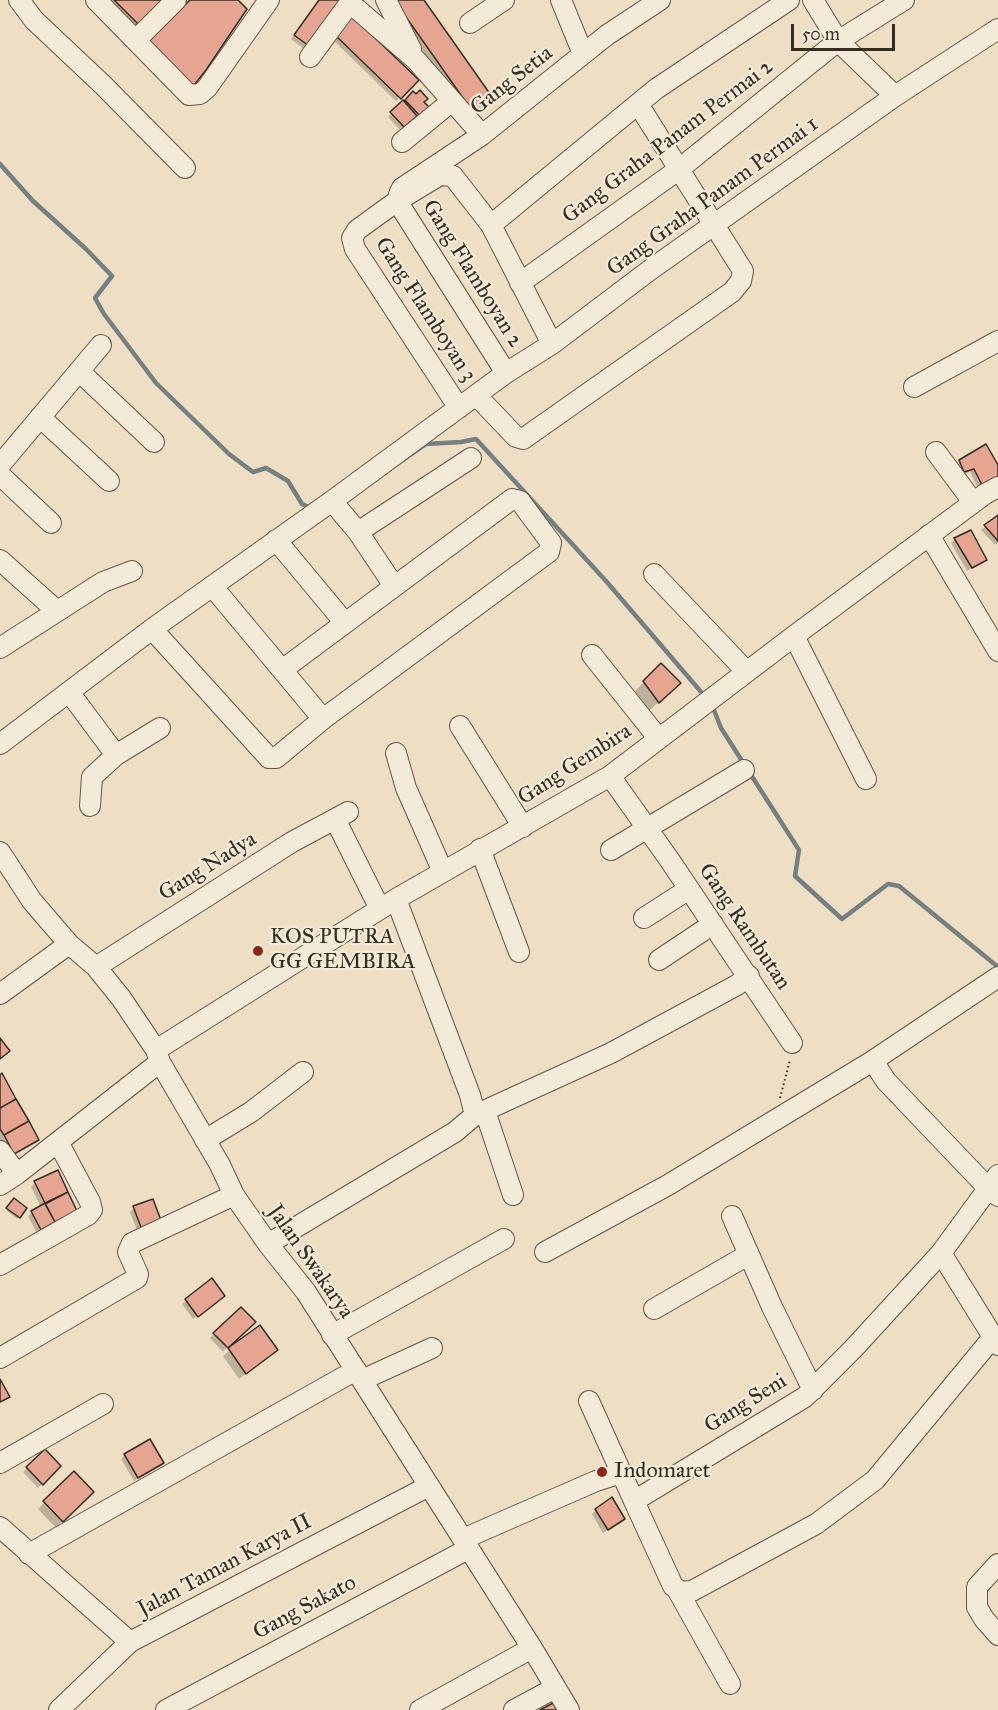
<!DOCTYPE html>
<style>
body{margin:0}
#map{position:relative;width:998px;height:1710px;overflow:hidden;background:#eedec3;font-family:"IM FELL Great Primer",serif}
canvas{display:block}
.scale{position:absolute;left:791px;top:24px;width:104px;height:27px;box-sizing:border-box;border:3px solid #352c22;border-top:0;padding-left:8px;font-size:18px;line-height:21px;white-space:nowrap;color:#352c22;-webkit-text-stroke:4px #f4ead8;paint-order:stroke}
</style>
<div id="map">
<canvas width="998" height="1710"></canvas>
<div class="scale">50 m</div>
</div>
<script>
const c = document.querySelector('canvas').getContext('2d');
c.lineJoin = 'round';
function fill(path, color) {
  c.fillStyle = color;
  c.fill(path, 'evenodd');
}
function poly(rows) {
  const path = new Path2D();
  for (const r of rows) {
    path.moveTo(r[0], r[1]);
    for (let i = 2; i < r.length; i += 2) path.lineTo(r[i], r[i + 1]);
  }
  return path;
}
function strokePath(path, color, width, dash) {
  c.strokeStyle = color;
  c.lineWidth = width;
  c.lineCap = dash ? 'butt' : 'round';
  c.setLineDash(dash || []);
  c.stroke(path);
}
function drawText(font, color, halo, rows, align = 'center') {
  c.font = font + ' "IM FELL Great Primer",serif';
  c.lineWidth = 4.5;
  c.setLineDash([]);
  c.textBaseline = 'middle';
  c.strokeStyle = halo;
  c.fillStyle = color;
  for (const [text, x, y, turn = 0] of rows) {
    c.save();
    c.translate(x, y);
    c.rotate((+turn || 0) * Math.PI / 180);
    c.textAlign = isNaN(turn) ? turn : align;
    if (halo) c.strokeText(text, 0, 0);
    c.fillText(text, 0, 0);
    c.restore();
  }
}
fill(poly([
 [107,0,166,0,136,30],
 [320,0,308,45,304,49,291,39],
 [387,0,422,0,493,101,470,118],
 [352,18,417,80,396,101,332,39],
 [413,94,427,107,400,130,388,117],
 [960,461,998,468,979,490,970,472,960,475,956,466],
 [998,517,998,543,995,545,981,530],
 [955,539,985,560,967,571,951,543],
 [661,665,670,692,649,711,635,691],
 [0,1076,37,1139,10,1157,0,1139],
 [57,1172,75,1211,37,1233,28,1216,41,1207,31,1187,35,1183],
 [14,1200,25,1209,17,1219,6,1210],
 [134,1208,160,1223,138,1233,130,1212],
 [212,1280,219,1300,193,1319,182,1304],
 [241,1309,254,1322,223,1351,224,1353,210,1338],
 [259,1327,276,1350,239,1379,223,1356],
 [45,1452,59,1466,38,1488,23,1472],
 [125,1455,162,1462,134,1481,121,1459],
 [74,1473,92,1492,56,1528,38,1509],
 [596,1510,620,1522,603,1533,592,1514]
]), '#0003');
strokePath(poly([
 [0,164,33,201,86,249,112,276,95,298,104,314,156,383,229,454,253,472,266,468,288,481,302,504,311,508],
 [374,480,426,444,461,442,476,439,606,581,702,693],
 [712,705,721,728,799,850,795,876,842,919,888,884,899,886,998,967]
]), '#748180', 4.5);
const building = poly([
 [114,0,168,0,141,27,114,0],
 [190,0,238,0,247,9,206,70,191,89,146,44,190,0],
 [319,0,343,0,309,46,294,35,319,0],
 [394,0,424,0,495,101,475,115,394,0],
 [352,16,419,80,401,99,334,34,352,16],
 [420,90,428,99,424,102,429,107,420,116,405,100,413,91,416,94,420,90],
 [403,100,417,116,404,127,390,112,403,100],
 [986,444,998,465,998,479,983,487,974,469,964,472,959,460,986,444],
 [998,515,998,541,984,525,998,515],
 [971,530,987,560,972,568,954,538,971,530],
 [661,663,681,683,659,703,643,681,661,663],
 [0,1038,10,1051,0,1059,0,1038],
 [2,1073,16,1099,0,1108,0,1075,2,1073],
 [16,1099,29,1121,4,1135,0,1129,0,1108,16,1099],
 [29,1121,39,1140,14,1154,4,1135,29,1121],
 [58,1170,68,1192,45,1203,34,1181,58,1170],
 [68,1192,77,1211,55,1222,45,1204,68,1192],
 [14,1198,27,1208,20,1218,6,1208,14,1198],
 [153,1199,162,1223,142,1230,133,1206,153,1199],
 [45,1203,55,1222,41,1230,31,1211,45,1203],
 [212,1278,225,1296,198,1317,185,1299,212,1278],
 [241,1307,256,1322,228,1348,213,1333,241,1307],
 [260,1325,278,1350,246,1374,228,1348,260,1325],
 [0,1379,10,1397,0,1402,0,1379],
 [150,1439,164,1463,138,1478,124,1454,150,1439],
 [45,1449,61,1466,43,1485,26,1467,45,1449],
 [74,1471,94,1492,63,1522,43,1501,74,1471],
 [612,1497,625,1519,608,1530,595,1509,612,1497],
 [553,1703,557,1710,540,1710,553,1703]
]);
fill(building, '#e6a591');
strokePath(building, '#352c22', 1.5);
const minor = poly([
 [19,0,34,20,103,85,185,168],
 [96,0,189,95,200,94,207,88,269,0],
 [386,0,411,49],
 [561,0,583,54],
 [813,0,838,41,895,96],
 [350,3,416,60,482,135],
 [470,23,504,0],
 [136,40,176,0],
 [310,57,352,0],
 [402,142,452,101],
 [491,225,656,89,789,0],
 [520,283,678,170,838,41,904,0],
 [79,371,154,442],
 [506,373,397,201,400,192,402,188,482,135,607,35,660,0],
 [914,387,998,341],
 [476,395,516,437,523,439,732,292,741,281,743,271,638,104],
 [459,408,355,249,352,238,357,230,397,201,440,175,453,176,491,225,552,344],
 [40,417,109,481],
 [936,452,973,502],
 [0,465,101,345],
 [0,475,51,523],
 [332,501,358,532,471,458],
 [358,532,394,586],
 [929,535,998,651],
 [276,540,345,623],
 [0,560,57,611],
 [654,574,746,671],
 [212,586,323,719],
 [152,629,269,758,276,758,323,719,549,552,551,543,520,501,512,499,282,670],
 [794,636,866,779],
 [0,648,103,582,132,571],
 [592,655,659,739],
 [69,692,116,755],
 [460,726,523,827],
 [0,744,152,629,332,501,506,373,552,344,650,270,895,96,998,29],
 [396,753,406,788,443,872],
 [610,776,671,862,792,1043],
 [90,806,92,777,116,755,160,728],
 [335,819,380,909],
 [480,849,519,952],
 [611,850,744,770],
 [0,852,32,901,69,944,96,967,121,998,156,1050,160,1062,220,1165,234,1195,268,1244,306,1292,532,1648,569,1710],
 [644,918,689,889],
 [659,960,713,924],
 [96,967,292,842,348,812],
 [0,994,69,944],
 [156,1050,396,899,610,776,794,636,985,494,998,487],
 [871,1062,877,1067,886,1081,988,1188,998,1196],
 [485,1111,513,1195],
 [475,1115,611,1053,737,985,749,976],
 [205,1140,251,1112,303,1072],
 [0,1151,17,1174],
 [0,1185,17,1174,160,1062],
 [732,1216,772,1307,813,1390],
 [268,1244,455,1132,475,1115,470,1095,396,899],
 [545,1252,668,1185,871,1062,998,977],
 [941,1253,998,1345],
 [0,1265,88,1215,92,1210,90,1202,58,1142],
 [654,1309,748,1255],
 [332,1335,504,1239],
 [0,1358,137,1278,138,1274,128,1252,132,1243,234,1195],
 [362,1380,432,1348],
 [589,1401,634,1501,805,1397,854,1348,941,1253,998,1175],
 [0,1463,103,1404],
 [634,1501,673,1586,681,1592,692,1591,816,1524,875,1480,994,1336],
 [0,1527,130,1642],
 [463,1539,596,1481,621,1473],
 [29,1554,356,1370],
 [998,1564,977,1587,977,1607,984,1619,998,1635],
 [678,1591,730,1684],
 [59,1710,130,1642,429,1486],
 [166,1710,468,1549],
 [420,1710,532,1648],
 [514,1710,555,1688]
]);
strokePath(minor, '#63584a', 22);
strokePath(poly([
 [780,1098,790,1060]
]), '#352c22', 2, [1.5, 3]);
strokePath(minor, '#f4ead8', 20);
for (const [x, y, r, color] of [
 [258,951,6,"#8f2418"],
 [602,1472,6,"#8f2418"]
]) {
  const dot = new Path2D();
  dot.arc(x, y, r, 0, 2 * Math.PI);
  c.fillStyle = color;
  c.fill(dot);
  strokePath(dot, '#f4ead8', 2);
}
drawText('22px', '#352c22', '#f4ead8', [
 ["Gang Setia",512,81,-38],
 ["Gang Graha Panam Permai 2",668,142,-37],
 ["Gang Graha Panam Permai 1",713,197,-36],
 ["Gang Flamboyan 2",472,274,58],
 ["Gang Flamboyan 3",425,310,57],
 ["Gang Gembira",575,765,-33],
 ["Gang Nadya",208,867,-32],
 ["Gang Rambutan",744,927,56],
 ["Jalan Swakarya",310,1262,55],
 ["Gang Seni",746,1404,-32],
 ["Jalan Taman Karya II",225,1566,-28],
 ["Gang Sakato",305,1608,-28]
]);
drawText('22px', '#352c22', '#f4ead8', [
 ["KOS PUTRA",270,938],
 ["GG GEMBIRA",270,963],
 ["Indomaret",614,1472]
], 'left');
</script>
